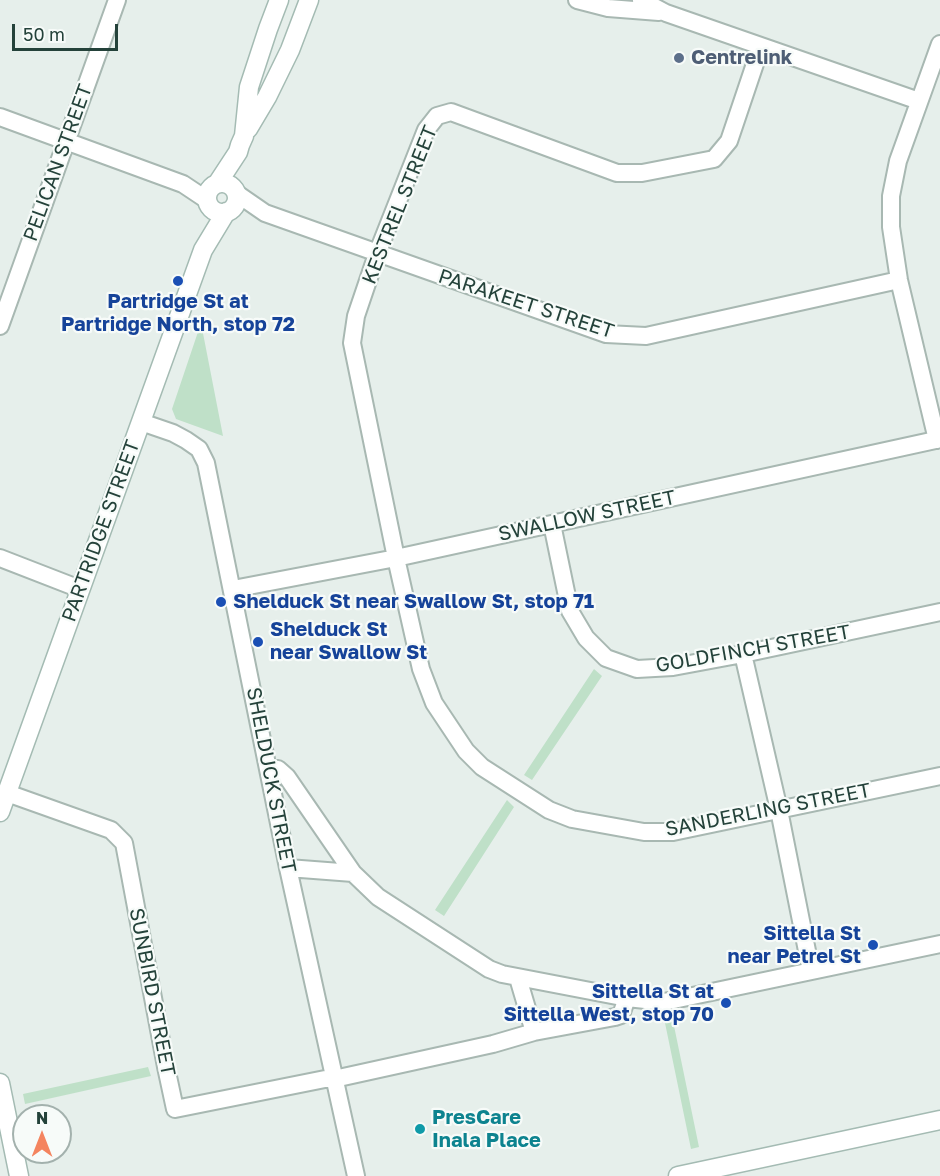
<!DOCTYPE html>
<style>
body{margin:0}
#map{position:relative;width:940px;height:1176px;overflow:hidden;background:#e6efeb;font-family:"Golos Text",sans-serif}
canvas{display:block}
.north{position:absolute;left:12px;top:1104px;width:60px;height:60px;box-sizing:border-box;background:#f7fbf9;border:2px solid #a3b1ad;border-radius:50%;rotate:0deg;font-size:16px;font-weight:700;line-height:24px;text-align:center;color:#24423a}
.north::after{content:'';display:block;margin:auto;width:21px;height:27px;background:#f4845f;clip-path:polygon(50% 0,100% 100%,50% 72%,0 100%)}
.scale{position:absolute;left:12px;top:24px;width:106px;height:27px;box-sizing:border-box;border:3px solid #24423a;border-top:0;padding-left:8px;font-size:18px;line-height:21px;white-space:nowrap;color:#24423a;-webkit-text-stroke:4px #f7fbf9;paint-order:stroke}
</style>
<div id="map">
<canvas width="940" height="1176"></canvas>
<div class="north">N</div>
<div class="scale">50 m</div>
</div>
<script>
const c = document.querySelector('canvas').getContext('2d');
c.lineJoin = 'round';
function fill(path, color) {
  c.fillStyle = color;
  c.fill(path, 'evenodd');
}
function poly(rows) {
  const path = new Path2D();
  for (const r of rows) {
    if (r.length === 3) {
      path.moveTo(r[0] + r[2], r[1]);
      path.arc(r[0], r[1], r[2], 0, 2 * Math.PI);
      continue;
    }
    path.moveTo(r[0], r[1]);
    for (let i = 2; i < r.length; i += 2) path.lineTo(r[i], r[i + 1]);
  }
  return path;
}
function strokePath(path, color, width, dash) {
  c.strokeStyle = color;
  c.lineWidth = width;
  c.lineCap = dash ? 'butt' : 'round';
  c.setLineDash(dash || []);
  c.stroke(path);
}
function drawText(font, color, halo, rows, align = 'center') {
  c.font = font + ' "Golos Text",sans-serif';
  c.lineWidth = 4.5;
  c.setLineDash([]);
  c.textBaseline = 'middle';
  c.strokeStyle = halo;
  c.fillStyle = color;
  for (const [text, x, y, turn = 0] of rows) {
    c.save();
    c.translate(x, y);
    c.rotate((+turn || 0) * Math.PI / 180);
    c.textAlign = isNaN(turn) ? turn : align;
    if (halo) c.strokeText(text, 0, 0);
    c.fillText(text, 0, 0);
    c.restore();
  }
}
fill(poly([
 [201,323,223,436,176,419,172,409],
 [594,669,602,676,532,780,524,775],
 [507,800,514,807,444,916,435,910],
 [673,1021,699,1147,691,1149,665,1023],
 [148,1067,151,1076,25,1104,23,1094]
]), '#bfe0c8');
const street = poly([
 [577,0,608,8,659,12],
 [641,0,666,13,919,101],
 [761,46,729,141,714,159,642,173,617,173,451,112,437,116,426,130,377,254,356,316,352,343,396,558,421,669,434,703,466,751,482,767,549,810,572,819,644,832,673,832,940,776],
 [0,117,183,184,207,200],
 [236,193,265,213,606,334,646,336,899,280],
 [0,326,117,0],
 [141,422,173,433,186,440,199,449,206,463,288,868,356,1176],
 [937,440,899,280,891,227,891,196,898,161,940,44],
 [552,524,570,611,586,638,606,658,637,669,673,667,743,654,940,612],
 [0,558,80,589],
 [233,589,396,558,940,439],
 [743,654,779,810,811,971],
 [269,770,278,769,287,777,353,873,378,897,489,969,502,974,627,998,664,1002,940,944],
 [7,793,111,830,124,843,166,1067,175,1109,325,1079,334,1079,493,1044,534,1032,615,1017,621,1015,627,998],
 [288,868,353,873],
 [518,978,534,1032]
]);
const secondary = poly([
 [248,129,267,97,290,50,309,0],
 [222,198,15],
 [217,184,238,152,240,145,244,136,249,87,268,29,279,0],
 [0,812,203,250,226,212],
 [0,1083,19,1176],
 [678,1176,940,1120]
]);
strokePath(street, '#a8b8b2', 20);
strokePath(secondary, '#a4bbb3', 21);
strokePath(street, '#fff', 16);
strokePath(secondary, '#fff', 18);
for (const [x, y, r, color] of [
 [679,58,6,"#5c6f8a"],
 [178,281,6,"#1a4fb4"],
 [221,602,6,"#1a4fb4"],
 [258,642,6,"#1a4fb4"],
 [873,945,6,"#1a4fb4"],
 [726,1003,6,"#1a4fb4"],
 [420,1129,6,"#0f9aa8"]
]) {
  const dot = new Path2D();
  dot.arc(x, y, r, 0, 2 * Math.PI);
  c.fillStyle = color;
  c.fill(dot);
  strokePath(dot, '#f7fbf9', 2);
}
drawText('bold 20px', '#4e5e75', '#f7fbf9', [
 ["Centrelink",691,58]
], 'left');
drawText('20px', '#24423a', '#f7fbf9', [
 ["PELICAN STREET",58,163,-70],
 ["KESTREL STREET",400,205,-68],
 ["PARAKEET STREET",526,304,18],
 ["SWALLOW STREET",587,516,-12],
 ["PARTRIDGE STREET",101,531,-70],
 ["GOLDFINCH STREET",753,649,-10],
 ["SHELDUCK STREET",271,780,79],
 ["SANDERLING STREET",768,810,-11],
 ["SUNBIRD STREET",152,992,79]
]);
drawText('bold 20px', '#164399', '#f7fbf9', [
 ["Partridge St at",178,302,"center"],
 ["Partridge North, stop 72",178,325,"center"],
 ["Shelduck St near Swallow St, stop 71",233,602],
 ["Shelduck St",270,630],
 ["near Swallow St",270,653],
 ["Sittella St",861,934,"right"],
 ["near Petrel St",861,957,"right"],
 ["Sittella St at",714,992,"right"],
 ["Sittella West, stop 70",714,1015,"right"]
], 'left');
drawText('bold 20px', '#0d838f', '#f7fbf9', [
 ["PresCare",432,1118],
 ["Inala Place",432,1141]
], 'left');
</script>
